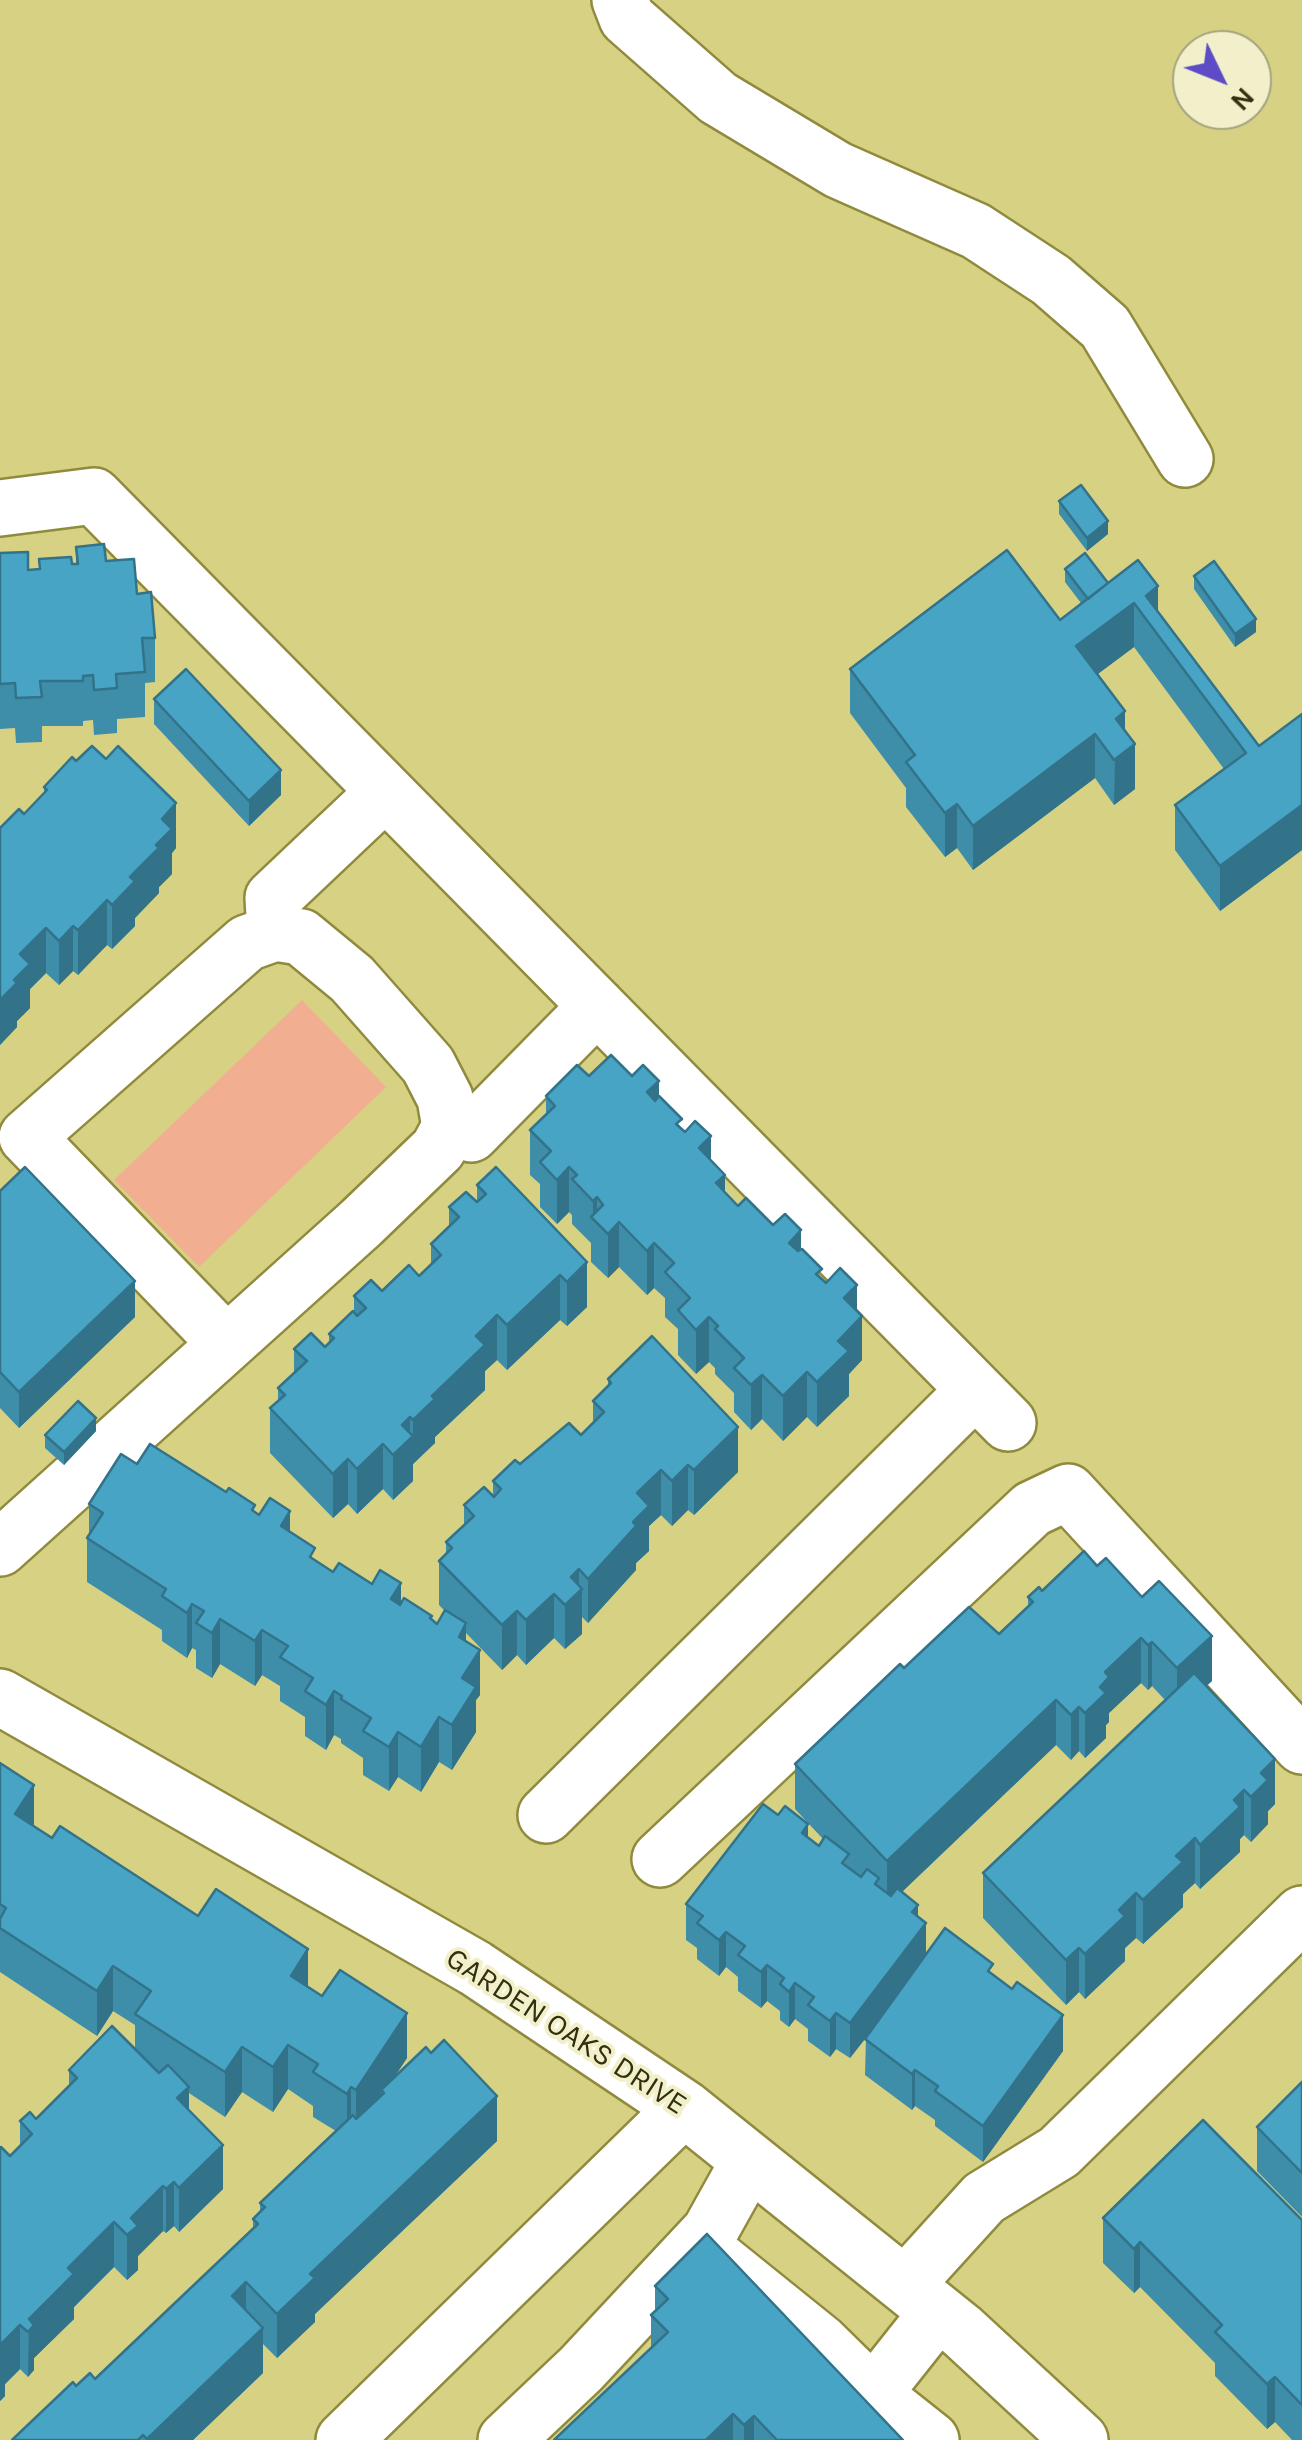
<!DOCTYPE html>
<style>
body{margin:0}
#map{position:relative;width:1302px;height:2440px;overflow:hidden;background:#d7d183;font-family:Karla,sans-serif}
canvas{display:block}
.north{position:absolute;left:1172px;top:30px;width:100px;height:100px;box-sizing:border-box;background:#f2f0ca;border:2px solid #a5a37f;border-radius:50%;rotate:133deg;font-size:28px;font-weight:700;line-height:40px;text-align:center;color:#322f0f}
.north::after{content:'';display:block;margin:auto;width:35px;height:45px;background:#5d4cc5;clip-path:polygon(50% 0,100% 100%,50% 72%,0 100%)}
</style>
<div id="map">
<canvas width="1302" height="2440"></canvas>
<div class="north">N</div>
</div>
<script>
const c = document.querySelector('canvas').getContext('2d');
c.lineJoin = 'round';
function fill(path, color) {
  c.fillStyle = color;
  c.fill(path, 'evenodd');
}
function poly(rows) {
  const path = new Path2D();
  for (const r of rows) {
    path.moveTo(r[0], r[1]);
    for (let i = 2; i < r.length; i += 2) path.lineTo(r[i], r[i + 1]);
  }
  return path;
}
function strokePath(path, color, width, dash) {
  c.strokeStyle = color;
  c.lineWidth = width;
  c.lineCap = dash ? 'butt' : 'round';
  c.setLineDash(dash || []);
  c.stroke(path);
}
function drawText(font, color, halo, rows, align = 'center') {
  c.font = font + ' Karla,sans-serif';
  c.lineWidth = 8;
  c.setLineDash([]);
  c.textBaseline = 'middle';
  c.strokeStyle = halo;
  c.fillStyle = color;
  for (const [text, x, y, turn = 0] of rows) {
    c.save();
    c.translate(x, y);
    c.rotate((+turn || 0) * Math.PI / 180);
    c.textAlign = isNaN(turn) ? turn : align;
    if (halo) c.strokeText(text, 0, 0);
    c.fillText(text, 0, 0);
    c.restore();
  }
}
fill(poly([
 [302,1000,386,1087,199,1267,114,1180]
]), '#f1ae91');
const minor = poly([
 [620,0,627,18,718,98,838,170,976,231,1051,280,1105,327,1185,459],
 [0,508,94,496,1008,1423],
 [275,933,273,898,385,792],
 [450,1127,471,1134,597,1006],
 [0,1548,361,1223,438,1149,450,1127,445,1098,428,1065,352,979,301,937,275,933,247,943,27,1137,226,1343],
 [0,1697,475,1968,684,2108,962,2331,1080,2440],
 [546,1815,975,1390],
 [660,1859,1032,1509,1068,1492,1302,1746],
 [717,2259,820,2342,873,2394,938,2312],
 [905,2285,984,2198,1059,2152,1302,1914],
 [873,2394,931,2440],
 [344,2440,684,2108],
 [506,2440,581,2369,710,2231,749,2161]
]);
strokePath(minor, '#908a3d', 60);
strokePath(minor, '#fff', 55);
fill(poly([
 [1059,501,1108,534,1087,551,1059,514],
 [76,547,106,561,137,594,155,638,155,682,145,683,145,717,117,719,117,733,94,735,93,720,83,721,83,726,42,726,42,742,16,743,15,728,0,729,0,553,28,570,76,564],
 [1065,569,1108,583,1158,612,1259,746,1302,714,1302,850,1220,911,1175,850,1175,805,1224,769,1134,647,1098,674,1125,731,1135,789,1114,805,1095,778,973,870,957,848,945,857,906,807,906,788,850,713,850,669,1060,620,1081,603,1065,582],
 [1194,576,1256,632,1235,647,1194,589],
 [154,699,281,795,249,826,154,724],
 [44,787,176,848,172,853,172,874,159,887,159,893,135,918,135,926,112,949,107,945,78,975,73,971,59,985,46,973,30,989,30,1008,17,1021,17,1027,0,1045,0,828,24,814,44,794],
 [589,1076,632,1076,659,1097,682,1129,711,1160,725,1193,738,1206,773,1225,801,1250,822,1279,857,1311,862,1360,849,1374,849,1396,817,1427,807,1417,783,1441,762,1419,751,1430,734,1412,734,1393,715,1374,715,1368,709,1362,696,1374,678,1355,678,1329,665,1317,665,1298,654,1288,647,1295,619,1267,608,1278,591,1262,591,1243,572,1224,572,1215,569,1212,557,1224,540,1207,540,1184,530,1175,530,1130,546,1114,546,1096],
 [496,1167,587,1307,567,1326,560,1320,507,1370,497,1360,485,1371,485,1390,435,1437,435,1443,413,1464,413,1481,393,1500,383,1489,357,1514,348,1504,333,1518,270,1453,270,1408,278,1401,278,1388,294,1373,294,1349,325,1347,329,1343,329,1334,354,1312,354,1296,382,1291,419,1276,431,1264,431,1244,449,1226,449,1207,477,1202,477,1185],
 [0,1191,135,1317,19,1428,0,1408],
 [608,1379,738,1472,694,1515,688,1510,672,1526,661,1515,649,1526,649,1551,636,1563,636,1570,588,1623,582,1617,582,1634,565,1649,554,1638,526,1665,517,1655,502,1670,466,1633,466,1641,480,1695,476,1700,476,1732,452,1770,439,1762,421,1792,398,1777,389,1791,363,1775,363,1758,341,1743,341,1739,334,1735,326,1750,305,1736,305,1717,280,1701,280,1686,262,1675,255,1686,220,1664,212,1678,196,1668,196,1650,192,1648,187,1658,162,1641,162,1630,87,1582,87,1538,89,1534,89,1504,137,1464,255,1512,290,1532,315,1561,333,1572,437,1624,445,1611,439,1605,439,1561,446,1554,446,1542,464,1525,464,1505,493,1496,493,1481,520,1464,581,1435,593,1423,593,1401,608,1386],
 [96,1431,64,1465,45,1448,45,1435],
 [1084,1551,1212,1681,1206,1686,1275,1804,1268,1811,1268,1824,1251,1842,1244,1835,1240,1839,1240,1852,1200,1889,1195,1883,1183,1894,1183,1907,1143,1944,1136,1938,1125,1948,1125,1961,1085,1999,1079,1992,1066,2005,983,1918,983,1873,1165,1700,1152,1686,1148,1690,1141,1683,1109,1713,1109,1722,1106,1725,1106,1738,1085,1758,1079,1751,1071,1760,1056,1745,902,1892,918,1917,926,1956,993,1975,1063,2051,983,2162,935,2126,935,2120,915,2106,912,2110,865,2075,866,2038,850,2058,836,2049,830,2057,808,2041,808,2029,795,2019,789,2027,780,2020,780,2011,767,2001,761,2008,738,1991,738,1977,726,1967,719,1976,697,1959,697,1948,686,1940,686,1904,808,1838,819,1846,823,1839,795,1809,795,1764,904,1668,999,1634,1028,1606,1028,1597,1042,1591],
 [0,1763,34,1826,308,1987,407,2058,394,2077,497,2141,315,2314,315,2322,277,2358,263,2344,263,2373,193,2440,12,2440,76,2386,95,2379,253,2228,253,2219,260,2211,260,2203,336,2131,313,2117,313,2106,288,2089,273,2112,242,2092,225,2117,189,2093,189,2110,223,2189,179,2232,174,2226,166,2233,163,2231,138,2256,138,2270,127,2280,114,2267,74,2307,74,2319,34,2358,34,2370,28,2377,20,2369,5,2384,5,2396,0,2401,10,2156,20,2146,20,2121,36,2119,69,2086,69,2070,135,2049,135,2025,113,2011,97,2036,0,1972],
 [1302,2082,1302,2217,1257,2171,1257,2127],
 [1103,2218,1302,2220,1302,2440,1292,2440,1275,2422,1267,2429,1215,2376,1215,2363,1140,2287,1134,2293,1103,2263],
 [655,2286,903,2440,554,2440,651,2348,651,2315,655,2311]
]), '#3e8da9');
fill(poly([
 [1108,521,1108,534,1087,551,1087,538],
 [1158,586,1158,631,1146,596],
 [1134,603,1134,647,1076,690,1076,646],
 [1256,619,1256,632,1235,647,1235,634],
 [1125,711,1125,751,1135,744,1135,789,1114,805,1116,719],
 [1095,734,1095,778,973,870,973,826],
 [281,770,281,795,249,826,249,801],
 [176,803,176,848,172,853,172,874,159,887,159,893,135,918,135,926,112,949,112,905,130,877,156,845,162,819],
 [957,804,957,848,945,857,945,813],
 [1302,805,1302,850,1220,911,1220,866],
 [107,900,107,945,78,975,78,930],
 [73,926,73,971,59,985,59,941],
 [46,928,46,973,30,989,30,1008,17,1021,17,1027,0,1045,0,1000,14,980,20,954],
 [659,1081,659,1125,647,1092],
 [711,1136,711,1181,699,1148],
 [569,1167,569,1212,557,1224,557,1180],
 [725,1175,725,1219,716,1183],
 [597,1197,597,1223,593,1219,593,1201],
 [619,1222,619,1267,608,1278,608,1234],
 [801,1230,801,1275,789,1243],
 [654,1243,654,1288,647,1295,647,1251],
 [587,1262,587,1307,567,1326,567,1282],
 [560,1275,560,1320,507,1370,507,1325],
 [135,1281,135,1317,19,1428,19,1392],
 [857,1285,857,1321,862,1316,862,1360,849,1374,849,1396,817,1427,817,1382,838,1341,844,1298],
 [497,1315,497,1360,485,1371,485,1390,435,1437,435,1443,413,1464,413,1420,476,1336],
 [709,1317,709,1362,696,1374,696,1330],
 [807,1372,807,1417,783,1441,783,1396],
 [762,1375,762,1419,751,1430,751,1385],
 [410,1417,410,1439,413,1436,413,1481,393,1500,393,1455,402,1425],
 [96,1418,96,1431,64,1465,64,1452],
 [738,1427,738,1472,694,1515,694,1470],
 [383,1444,383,1489,357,1514,357,1469],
 [348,1459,348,1504,333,1518,333,1474],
 [688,1465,688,1510,672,1526,672,1481],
 [661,1470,661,1515,649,1526,649,1551,636,1563,636,1570,588,1623,588,1579,637,1493],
 [290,1511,290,1555,281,1526],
 [579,1569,579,1591,582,1589,582,1634,565,1649,565,1605,571,1577],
 [401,1583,401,1628,391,1599],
 [554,1594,554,1638,526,1665,526,1620],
 [192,1604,192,1648,187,1658,187,1613],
 [517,1611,517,1655,502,1670,502,1625],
 [220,1619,220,1664,212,1678,212,1633],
 [466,1623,466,1668,459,1637],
 [262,1630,262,1675,255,1686,255,1641],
 [1212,1636,1212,1681,1177,1713,1177,1668],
 [1141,1638,1141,1683,1109,1713,1109,1722,1106,1725,1106,1738,1085,1758,1085,1713,1100,1687,1105,1672],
 [1152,1642,1152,1686,1148,1690,1148,1645],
 [480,1650,480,1695,476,1700,476,1732,452,1770,452,1725,462,1678],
 [334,1691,334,1735,326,1750,326,1705],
 [1056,1700,1056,1745,887,1906,887,1861],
 [1079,1707,1079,1751,1071,1760,1071,1715],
 [439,1717,439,1762,421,1792,421,1747],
 [398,1732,398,1777,389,1791,389,1747],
 [1275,1759,1275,1804,1268,1811,1268,1824,1251,1842,1251,1797,1261,1773],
 [34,1785,34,1830,15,1814],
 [1244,1790,1244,1835,1240,1839,1240,1852,1200,1889,1200,1845,1234,1800],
 [808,1824,808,1860,802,1833],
 [1195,1838,1195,1883,1183,1894,1183,1907,1143,1944,1143,1900,1176,1856],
 [1136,1893,1136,1938,1125,1948,1125,1961,1085,1999,1085,1954,1119,1910],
 [918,1905,918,1934,926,1923,926,1959,850,2058,850,2023,912,1912],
 [726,1932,726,1967,719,1976,719,1940],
 [1079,1948,1079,1992,1066,2005,1066,1960],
 [308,1949,308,1993,291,1976],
 [767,1965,767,2001,761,2008,761,1972],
 [113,1966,113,2011,97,2036,97,1991],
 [795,1983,795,2019,789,2027,789,1992],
 [407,2013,407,2058,384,2093,381,2090,381,2097,356,2135,356,2090],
 [836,2013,836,2049,830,2057,830,2021],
 [1063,2015,1063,2051,983,2162,983,2126],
 [288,2045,288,2089,273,2112,273,2067],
 [242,2047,242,2092,225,2117,225,2072],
 [915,2070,915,2106,912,2110,912,2074],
 [189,2087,189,2132,177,2098],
 [351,2087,351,2132,347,2139,347,2094],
 [497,2096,497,2141,315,2314,315,2322,277,2358,277,2314,310,2274],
 [223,2145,223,2189,179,2232,179,2188],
 [174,2182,174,2226,166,2233,166,2189],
 [163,2186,163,2231,138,2256,138,2270,127,2280,127,2235,131,2218],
 [114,2222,114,2267,74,2307,74,2319,34,2358,34,2370,28,2377,29,2319,68,2268],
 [1140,2242,1140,2287,1134,2293,1134,2249],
 [246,2282,246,2326,232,2296],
 [20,2325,20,2369,5,2384,5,2396,0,2401,0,2345],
 [263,2328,263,2373,193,2440,147,2440],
 [1275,2377,1275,2422,1267,2429,1267,2384],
 [733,2414,733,2440,706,2440],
 [754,2416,754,2440,744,2440,744,2425]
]), '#32738a');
const building = poly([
 [1081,485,1108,521,1087,538,1059,501,1081,485],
 [104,544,106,561,134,559,137,594,151,592,155,638,142,638,145,672,116,674,117,688,94,690,93,675,83,676,83,681,40,681,42,697,16,698,15,683,0,684,0,553,28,552,28,570,40,569,39,559,71,557,72,564,78,564,76,547,104,544],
 [1007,550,1060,620,1138,560,1158,586,1146,596,1259,746,1302,714,1302,805,1220,866,1175,805,1246,753,1134,603,1076,646,1125,711,1116,719,1135,744,1114,760,1095,734,973,826,957,804,945,813,906,762,915,755,850,669,1007,550],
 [1085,553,1108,583,1088,599,1065,569,1085,553],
 [1214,561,1256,619,1235,634,1194,576,1214,561],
 [186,669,281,770,249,801,154,699,186,669],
 [92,746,106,759,118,746,176,803,162,819,172,829,156,845,159,848,130,877,135,881,112,905,107,900,78,930,73,926,59,941,46,928,20,954,30,964,14,980,17,983,0,1000,0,828,19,809,24,814,47,790,44,787,72,757,76,761,92,746],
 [611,1055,632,1076,643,1065,659,1081,647,1092,655,1101,659,1096,682,1119,676,1124,685,1132,695,1121,711,1136,699,1148,725,1175,716,1183,738,1206,746,1198,773,1225,785,1214,801,1230,789,1243,798,1251,802,1249,822,1269,816,1274,826,1283,840,1268,857,1285,844,1298,862,1316,838,1341,849,1351,817,1382,807,1372,783,1396,762,1375,751,1385,734,1368,744,1358,715,1329,718,1326,709,1317,696,1330,678,1310,690,1298,665,1272,674,1263,654,1243,647,1251,619,1222,608,1234,591,1217,603,1205,597,1197,593,1201,572,1179,577,1175,569,1167,557,1180,540,1162,551,1151,530,1130,555,1106,546,1096,577,1065,589,1076,611,1055],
 [25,1167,135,1281,19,1392,0,1372,0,1191,25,1167],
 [496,1167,587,1262,567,1282,560,1275,507,1325,497,1315,476,1336,485,1345,432,1396,435,1399,413,1420,410,1417,402,1425,413,1436,393,1455,383,1444,357,1469,348,1459,333,1474,270,1408,285,1395,278,1388,307,1361,294,1349,311,1333,325,1347,334,1338,329,1334,353,1311,357,1316,366,1308,354,1296,371,1280,382,1291,409,1265,419,1276,441,1255,431,1244,459,1217,449,1207,466,1192,477,1202,486,1194,477,1185,496,1167],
 [652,1336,738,1427,694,1470,688,1465,672,1481,661,1470,637,1493,649,1506,633,1522,636,1526,588,1579,579,1569,571,1577,582,1589,565,1605,554,1594,526,1620,517,1611,502,1625,439,1561,452,1548,446,1542,474,1516,464,1505,484,1487,494,1497,501,1489,493,1481,515,1460,520,1464,569,1423,581,1435,604,1412,593,1401,611,1383,608,1379,652,1336],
 [78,1401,96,1418,64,1452,45,1435,78,1401],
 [150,1444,226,1492,229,1488,255,1505,252,1510,259,1515,270,1498,290,1511,281,1526,315,1548,310,1557,333,1572,339,1563,372,1584,380,1570,401,1583,391,1599,400,1605,404,1598,432,1616,430,1618,437,1624,445,1610,466,1623,459,1637,480,1650,462,1678,476,1687,452,1725,439,1717,421,1747,398,1732,389,1747,363,1731,371,1718,341,1699,342,1696,334,1691,326,1705,305,1691,313,1678,280,1657,288,1646,262,1630,255,1641,220,1619,212,1633,196,1623,204,1611,192,1604,187,1613,162,1596,166,1589,87,1538,103,1513,89,1504,121,1454,137,1464,150,1444],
 [1084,1551,1097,1566,1106,1558,1142,1597,1159,1581,1212,1636,1177,1668,1152,1642,1148,1645,1141,1638,1105,1672,1109,1677,1100,1687,1106,1693,1085,1713,1079,1707,1071,1715,1056,1700,887,1861,795,1764,900,1664,904,1668,969,1607,999,1634,1033,1602,1028,1597,1039,1587,1042,1591,1084,1551],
 [1194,1673,1275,1759,1261,1773,1268,1780,1251,1797,1244,1790,1234,1800,1240,1807,1200,1845,1195,1838,1176,1856,1183,1862,1143,1900,1136,1893,1119,1910,1125,1916,1085,1954,1079,1948,1066,1960,983,1873,1194,1673],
 [0,1763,34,1785,15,1814,52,1838,60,1826,198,1916,216,1889,308,1949,291,1976,322,1996,340,1970,407,2013,356,2090,351,2087,347,2094,313,2072,318,2064,288,2045,273,2067,242,2047,225,2072,135,2014,151,1991,113,1966,97,1991,0,1928,0,1919,6,1908,0,1904,0,1763],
 [763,1804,778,1815,785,1806,808,1824,802,1833,819,1846,825,1836,849,1854,842,1863,861,1877,867,1869,879,1878,875,1884,891,1896,897,1888,918,1905,912,1912,926,1923,850,2023,836,2013,830,2021,808,2005,814,1997,795,1983,789,1992,780,1984,784,1978,767,1965,761,1972,738,1955,745,1946,726,1932,719,1940,697,1923,703,1916,686,1904,763,1804],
 [945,1928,993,1964,988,1971,1012,1989,1017,1982,1063,2015,983,2126,935,2091,938,2086,915,2070,912,2074,865,2039,945,1928],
 [112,2026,159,2073,168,2065,189,2087,177,2098,223,2145,179,2188,174,2182,166,2189,163,2186,131,2218,138,2226,127,2235,114,2222,68,2268,74,2274,29,2319,34,2325,28,2332,20,2325,0,2345,0,2148,1,2147,10,2156,32,2134,20,2121,30,2112,36,2119,77,2078,69,2070,112,2026],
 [444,2040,497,2096,310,2274,315,2278,277,2314,246,2282,232,2296,263,2328,147,2439,143,2435,138,2440,12,2440,73,2382,76,2386,90,2373,95,2379,258,2224,253,2219,265,2207,260,2203,353,2115,356,2119,384,2093,381,2090,426,2047,431,2053,444,2040],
 [1302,2082,1302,2173,1257,2127,1302,2082],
 [1203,2120,1302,2220,1302,2405,1275,2377,1267,2384,1215,2332,1222,2325,1140,2242,1134,2249,1103,2218,1203,2120],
 [707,2234,903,2440,777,2440,754,2416,744,2425,733,2414,706,2440,554,2440,668,2332,651,2315,668,2299,655,2286,707,2234]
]);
fill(building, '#48a4c5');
strokePath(building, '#32738a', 2.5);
drawText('30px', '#322f0f', '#f2f0ca', [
 ["GARDEN OAKS DRIVE",566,2032,33]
]);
</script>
